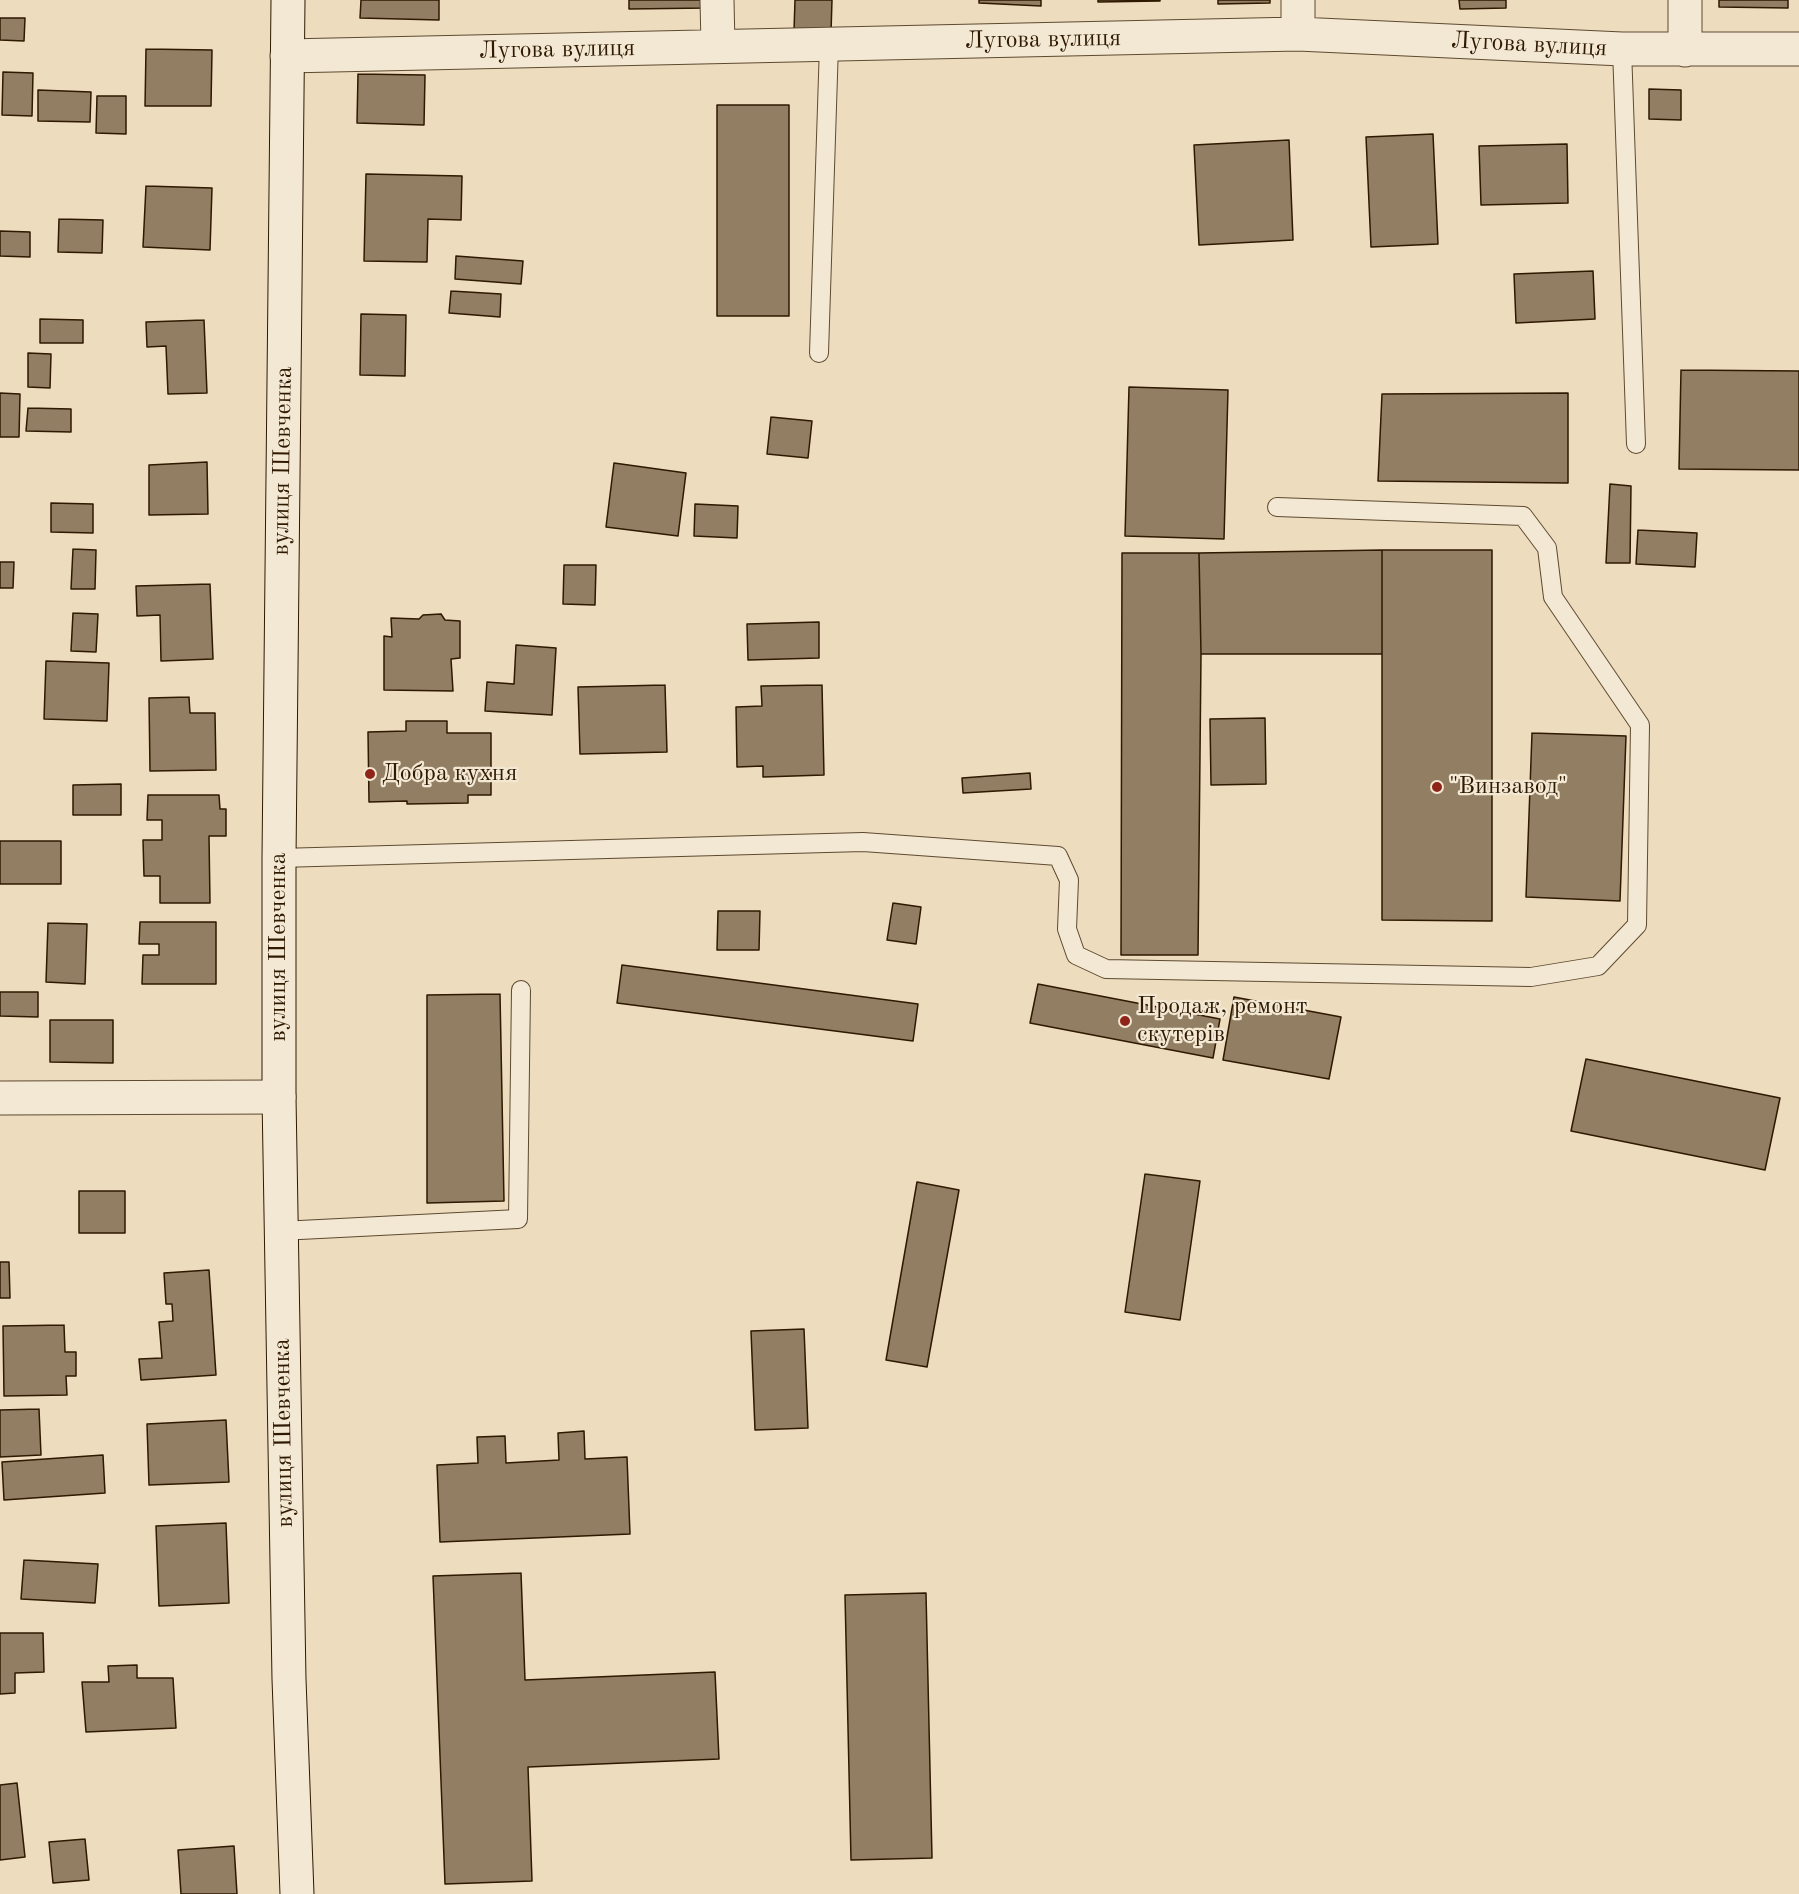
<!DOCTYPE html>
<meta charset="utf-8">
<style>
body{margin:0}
canvas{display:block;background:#eddcbd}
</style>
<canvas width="1799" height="1894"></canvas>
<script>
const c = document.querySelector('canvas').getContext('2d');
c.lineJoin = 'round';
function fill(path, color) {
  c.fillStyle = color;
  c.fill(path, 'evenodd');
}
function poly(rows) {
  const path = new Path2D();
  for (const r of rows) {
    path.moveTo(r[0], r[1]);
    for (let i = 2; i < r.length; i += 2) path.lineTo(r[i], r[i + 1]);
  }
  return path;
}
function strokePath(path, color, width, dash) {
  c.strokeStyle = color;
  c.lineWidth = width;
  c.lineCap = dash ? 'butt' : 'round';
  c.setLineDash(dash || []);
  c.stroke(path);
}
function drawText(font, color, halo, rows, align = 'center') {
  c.font = font + ' "Old Standard TT",serif';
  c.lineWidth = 4.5;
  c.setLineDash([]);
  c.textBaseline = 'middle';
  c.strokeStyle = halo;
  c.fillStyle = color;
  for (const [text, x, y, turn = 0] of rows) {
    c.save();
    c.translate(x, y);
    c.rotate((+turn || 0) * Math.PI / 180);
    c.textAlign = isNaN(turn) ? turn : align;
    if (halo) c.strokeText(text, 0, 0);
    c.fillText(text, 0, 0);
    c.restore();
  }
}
const building = poly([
 [361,0,439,0,439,20,360,18,361,0],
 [629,0,707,0,707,8,629,9,629,0],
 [795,0,832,0,831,33,794,31,795,0],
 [979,0,1041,0,1041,6,979,3,979,0],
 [1098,0,1160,0,1160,1,1098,2,1098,0],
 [1218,0,1270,0,1270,3,1218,4,1218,0],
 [1459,0,1506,0,1506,8,1460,9,1459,0],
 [1719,0,1788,0,1788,8,1719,7,1719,0],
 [0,18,25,18,24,41,0,40,0,18],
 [146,49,212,50,211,106,145,106,146,49],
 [3,72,33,73,32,116,2,115,3,72],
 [358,74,425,75,424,125,357,123,358,74],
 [1649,89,1681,90,1681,120,1649,119,1649,89],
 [38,90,91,92,90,122,38,121,38,90],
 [97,96,126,96,126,134,96,133,97,96],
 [717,105,789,105,789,316,717,316,717,105],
 [1433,134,1438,244,1371,247,1366,137,1433,134],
 [1289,140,1293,240,1199,245,1194,145,1289,140],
 [1567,144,1568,203,1481,205,1479,146,1567,144],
 [366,174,462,176,461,220,428,219,427,262,364,261,366,174],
 [146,186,212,188,210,250,143,247,146,186],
 [59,219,103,220,102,253,58,252,59,219],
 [0,231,30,232,30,257,0,256,0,231],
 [456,256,523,261,521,284,455,279,456,256],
 [1593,271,1595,319,1516,323,1514,274,1593,271],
 [451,291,501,294,500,317,449,313,451,291],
 [361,314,406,315,405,376,360,375,361,314],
 [40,319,83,320,83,343,40,343,40,319],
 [204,320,207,393,168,394,166,346,147,347,146,322,204,320],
 [28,353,51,354,50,388,28,387,28,353],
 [1681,370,1799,371,1799,470,1679,469,1681,370],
 [1129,387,1228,390,1224,539,1125,536,1129,387],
 [0,393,20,394,19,437,0,437,0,393],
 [1568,393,1568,483,1378,481,1382,394,1568,393],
 [28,408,71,409,71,432,26,431,28,408],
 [771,417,812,421,808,458,767,454,771,417],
 [207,462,208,514,149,515,149,465,207,462],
 [614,463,686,473,678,536,606,527,614,463],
 [1610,484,1631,486,1630,563,1606,563,1610,484],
 [51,503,93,504,93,533,51,532,51,503],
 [695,504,738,506,737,538,694,536,695,504],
 [1638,530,1697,533,1695,567,1636,564,1638,530],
 [73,549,96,550,95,589,71,589,73,549],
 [1382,550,1382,654,1201,654,1199,553,1382,550],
 [1382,550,1492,550,1492,921,1382,920,1382,550],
 [1122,553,1199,553,1201,654,1198,955,1121,955,1122,553],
 [0,562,14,562,13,588,0,588,0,562],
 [564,565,596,565,595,605,563,604,564,565],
 [210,584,213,659,161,661,160,615,137,616,136,586,210,584],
 [73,613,98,614,96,652,71,651,73,613],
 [441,614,445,620,460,621,460,658,451,659,453,691,384,690,384,636,392,637,391,618,419,619,423,615,441,614],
 [819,622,819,658,748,660,747,624,819,622],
 [516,645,556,648,552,715,485,711,487,682,514,684,516,645],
 [46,661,109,663,107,721,44,719,46,661],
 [665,685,667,752,580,754,578,687,665,685],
 [822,685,824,775,763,777,763,766,737,767,736,707,762,706,761,686,822,685],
 [189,697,190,713,215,713,216,770,150,771,149,698,189,697],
 [1265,718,1266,784,1211,785,1210,719,1265,718],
 [406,721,447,721,447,733,491,733,491,795,468,795,468,803,407,804,407,801,369,802,368,732,406,731,406,721],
 [1532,733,1626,736,1620,901,1526,897,1532,733],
 [1030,773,1031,789,963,793,962,778,1030,773],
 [121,784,121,815,73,815,73,785,121,784],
 [148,795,219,795,220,809,226,809,226,836,209,836,210,903,160,903,160,876,144,876,143,840,162,840,162,820,147,820,148,795],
 [0,841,61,841,61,884,0,884,0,841],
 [893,903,921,907,916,944,887,940,893,903],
 [718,911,760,911,759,950,717,950,718,911],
 [140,922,216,922,216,984,142,984,143,955,159,955,159,944,139,944,140,922],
 [48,923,87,924,85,984,46,982,48,923],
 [622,965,918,1004,913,1041,617,1003,622,965],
 [1038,984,1220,1019,1213,1058,1030,1023,1038,984],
 [0,992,38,992,38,1017,0,1016,0,992],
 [500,994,504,1201,427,1203,427,995,500,994],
 [1234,997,1341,1017,1329,1079,1223,1060,1234,997],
 [50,1020,113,1020,113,1063,50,1062,50,1020],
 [1586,1059,1780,1098,1765,1170,1571,1131,1586,1059],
 [1145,1174,1200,1181,1180,1320,1125,1312,1145,1174],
 [917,1182,959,1190,927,1367,886,1360,917,1182],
 [79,1191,125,1191,125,1233,79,1233,79,1191],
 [0,1262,9,1262,10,1298,0,1298,0,1262],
 [209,1270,216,1375,141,1380,139,1359,162,1358,159,1322,173,1321,172,1304,166,1304,164,1273,209,1270],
 [64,1325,65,1352,76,1352,76,1376,66,1376,67,1395,4,1396,3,1326,64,1325],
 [804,1329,808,1428,755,1430,751,1331,804,1329],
 [39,1409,41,1455,0,1457,0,1410,39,1409],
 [226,1420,229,1482,149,1485,147,1424,226,1420],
 [584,1431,585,1459,627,1457,630,1534,440,1542,437,1465,478,1463,477,1437,505,1436,506,1463,559,1460,558,1433,584,1431],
 [103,1455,105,1493,4,1500,2,1462,103,1455],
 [226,1523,229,1603,159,1606,156,1526,226,1523],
 [24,1560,98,1564,95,1603,21,1599,24,1560],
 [521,1573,525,1680,715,1672,719,1759,528,1767,532,1881,445,1884,433,1576,521,1573],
 [926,1593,932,1858,851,1860,845,1595,926,1593],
 [0,1633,43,1633,44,1672,15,1673,15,1693,0,1694,0,1633],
 [137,1665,137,1678,173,1678,176,1728,86,1732,82,1682,109,1682,108,1666,137,1665],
 [17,1783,25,1857,0,1860,0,1785,17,1783],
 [85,1839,89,1880,53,1883,49,1842,85,1839],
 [234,1846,237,1894,181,1894,178,1850,234,1846]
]);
fill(building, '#927e63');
strokePath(building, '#2f1901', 1.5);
const lane = poly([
 [1622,49,1636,444],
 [819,353,829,45],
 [279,858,863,842,1058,856,1069,880,1067,929,1076,955,1106,969,1531,977,1598,966,1637,925,1640,725,1553,597,1547,548,1523,516,1277,507],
 [280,1231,518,1219,521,990]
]);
const street = poly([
 [717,0,718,46],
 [1298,0,1298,34],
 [1685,0,1685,50],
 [287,56,1298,34,1622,49,1799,49],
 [0,1098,279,1097]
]);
const secondary = poly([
 [288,0,279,858,279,1097,289,1679,297,1894]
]);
strokePath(lane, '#5e4a30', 20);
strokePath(street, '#5e4a30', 35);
strokePath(secondary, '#2f1901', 35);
strokePath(lane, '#f3e8d4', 18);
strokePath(street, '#f3e8d4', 33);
strokePath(secondary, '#f3e8d4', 33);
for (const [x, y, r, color] of [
 [370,774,6,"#8f2418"],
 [1437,787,6,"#8f2418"],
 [1125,1021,6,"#8f2418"]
]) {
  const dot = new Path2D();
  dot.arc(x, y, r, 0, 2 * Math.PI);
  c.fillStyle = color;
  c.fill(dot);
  strokePath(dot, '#f3e8d4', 2);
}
drawText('24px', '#2f1901', '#f3e8d4', [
 ["Лугова вулиця",1043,40,-1],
 ["Лугова вулиця",1529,45,3],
 ["Лугова вулиця",557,50,-1],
 ["вулиця Шевченка",283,461,-89],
 ["вулиця Шевченка",279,947,-90],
 ["вулиця Шевченка",284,1433,-91]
]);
drawText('24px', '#2f1901', '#f3e8d4', [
 ["Добра кухня",382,774],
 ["\"Винзавод\"",1449,787],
 ["Продаж, ремонт",1137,1007],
 ["скутерів",1137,1035]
], 'left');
</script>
